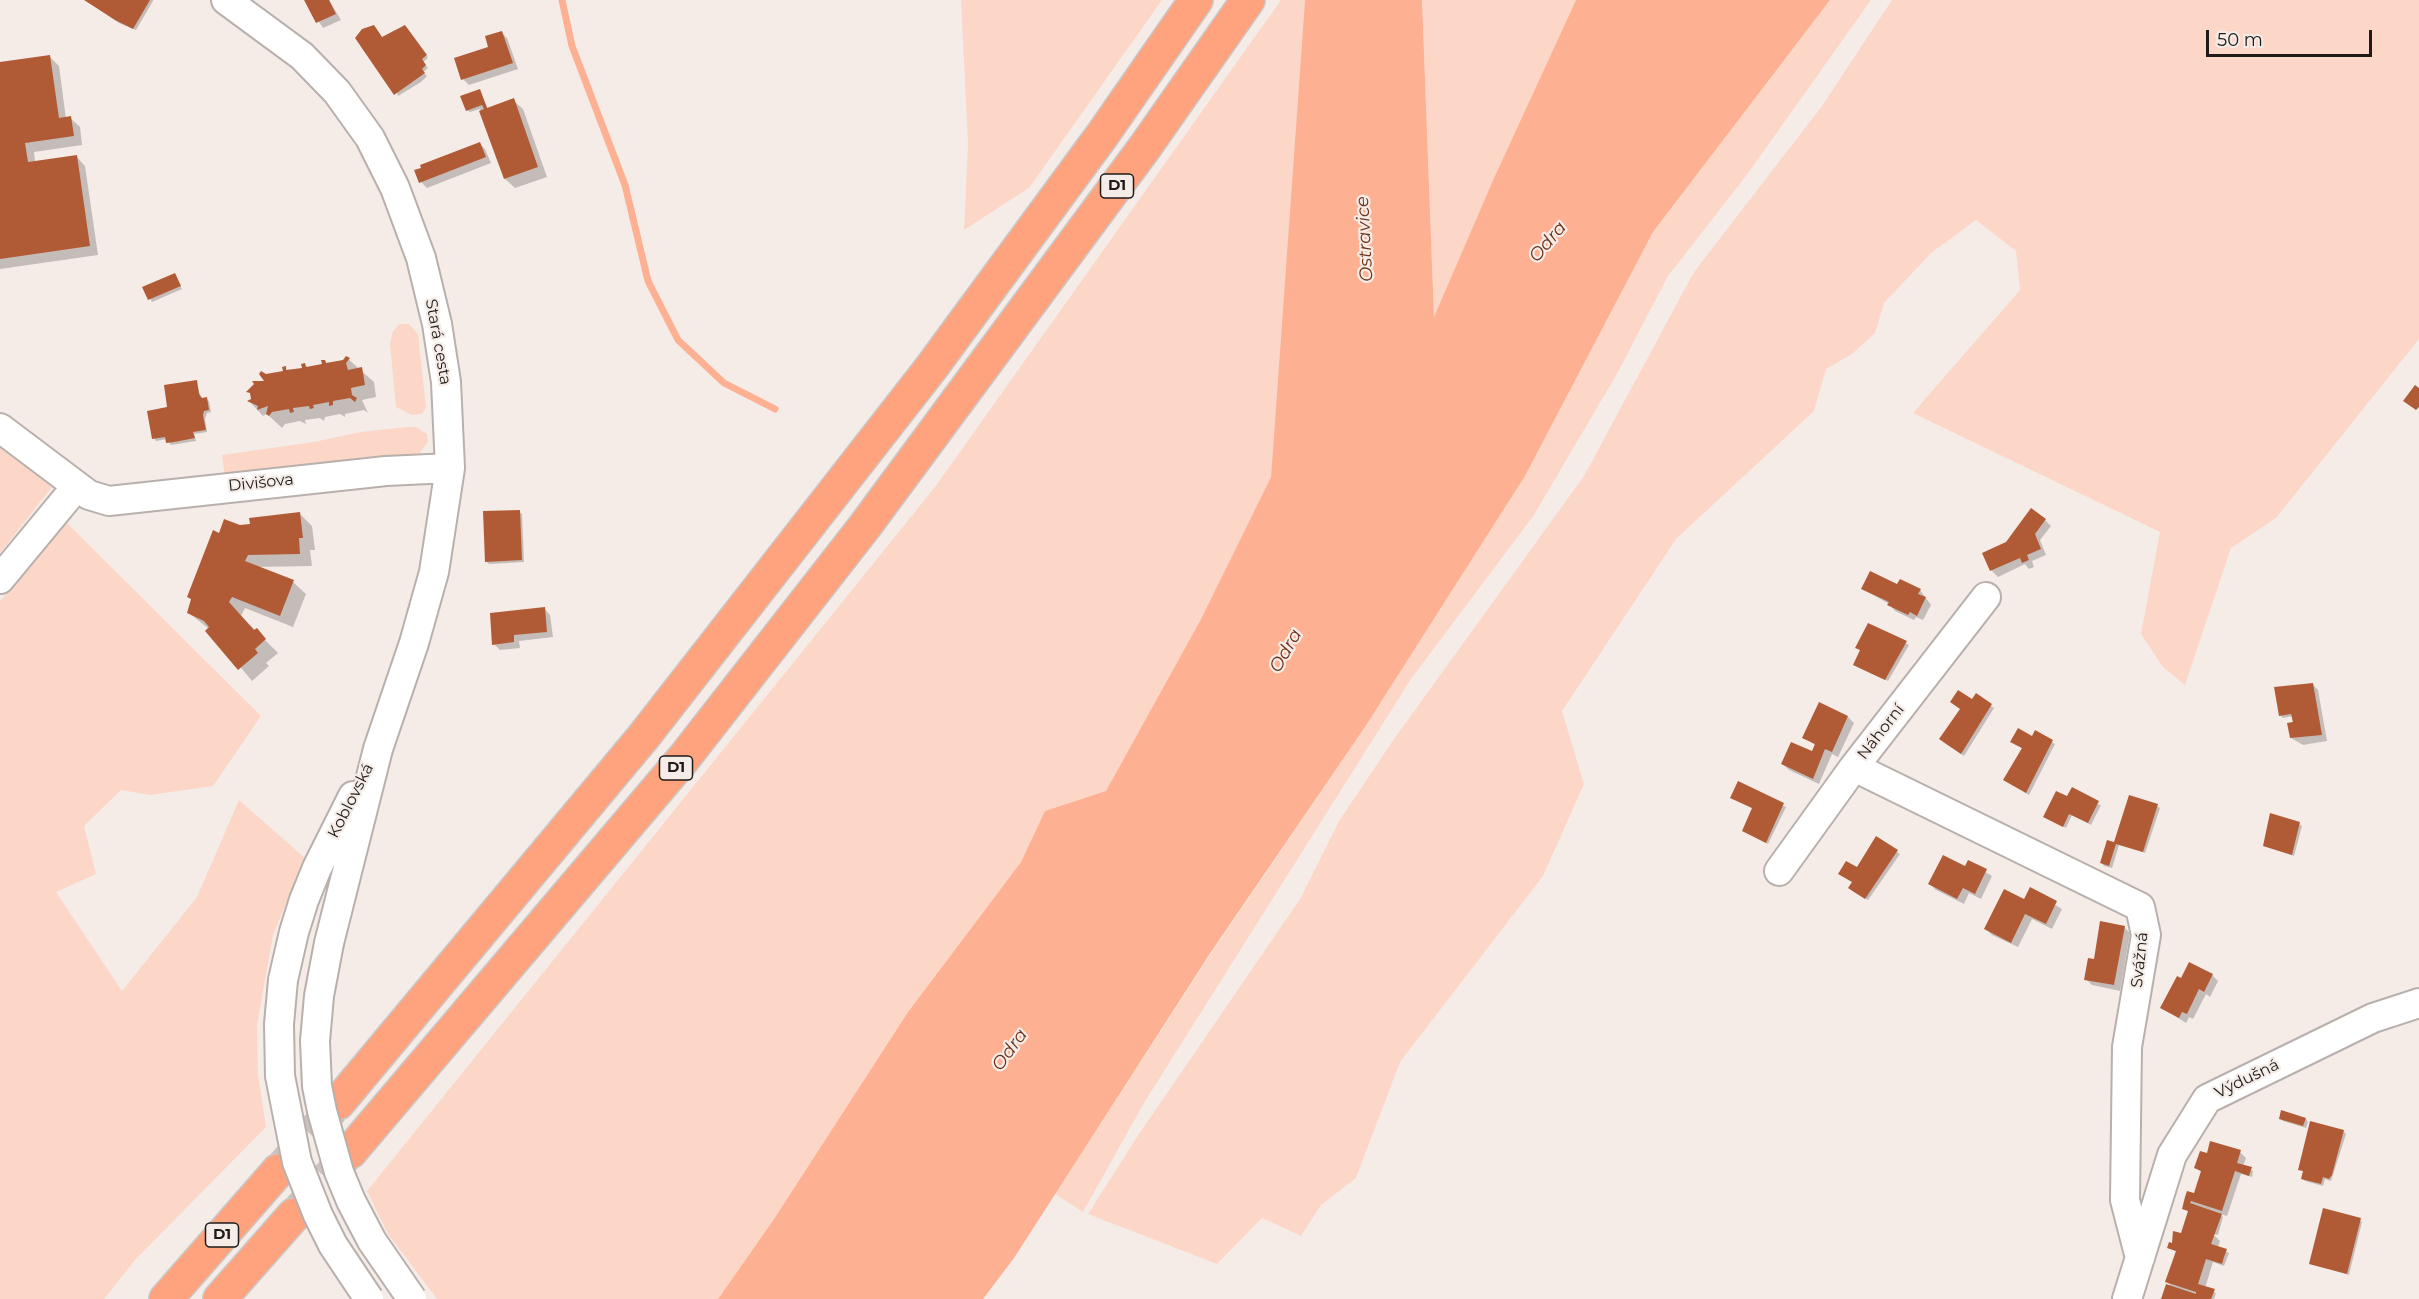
<!DOCTYPE html>
<meta charset="utf-8">
<style>
body{margin:0}
#map{position:relative;width:2419px;height:1299px;overflow:hidden;background:#f5ece8;font-family:Montserrat,sans-serif}
canvas{display:block}
.scale{position:absolute;left:2206px;top:30px;width:166px;height:27px;box-sizing:border-box;border:3px solid #1e1b19;border-top:0;padding-left:8px;font-size:18px;line-height:21px;white-space:nowrap;color:#1e1b19;-webkit-text-stroke:4px #f5ece8;paint-order:stroke}
</style>
<div id="map">
<canvas width="2419" height="1299"></canvas>
<div class="scale">50 m</div>
</div>
<script>
const c = document.querySelector('canvas').getContext('2d');
c.lineJoin = 'round';
function fill(path, color) {
  c.fillStyle = color;
  c.fill(path, 'evenodd');
}
function poly(rows) {
  const path = new Path2D();
  for (const r of rows) {
    path.moveTo(r[0], r[1]);
    for (let i = 2; i < r.length; i += 2) path.lineTo(r[i], r[i + 1]);
  }
  return path;
}
function strokePath(path, color, width, dash) {
  c.strokeStyle = color;
  c.lineWidth = width;
  c.lineCap = dash ? 'butt' : 'round';
  c.setLineDash(dash || []);
  c.stroke(path);
}
function drawText(font, color, halo, rows, align = 'center') {
  c.font = font + ' Montserrat,sans-serif';
  c.lineWidth = 4.5;
  c.setLineDash([]);
  c.textBaseline = 'middle';
  c.strokeStyle = halo;
  c.fillStyle = color;
  for (const [text, x, y, turn = 0] of rows) {
    c.save();
    c.translate(x, y);
    c.rotate((+turn || 0) * Math.PI / 180);
    c.textAlign = isNaN(turn) ? turn : align;
    if (halo) c.strokeText(text, 0, 0);
    c.fillText(text, 0, 0);
    c.restore();
  }
}
fill(poly([
 [961,0,1162,0,1029,188,964,230,968,144],
 [1281,0,1305,0,1271,477,1200,621,1106,792,1045,812,1021,862,908,1012,774,1219,718,1299,437,1299,388,1234,367,1191,935,487],
 [1422,0,1576,0,1494,178,1434,319],
 [1830,0,1871,0,1746,176,1668,276,1618,372,1534,515,1411,679,1144,1103,1083,1212,1055,1194,1212,952,1365,727,1525,476,1653,232],
 [1892,0,2419,0,2419,339,2276,518,2231,548,2185,685,2163,667,2141,634,2160,532,1913,413,2020,290,2016,251,1976,220,1931,253,1884,303,1875,333,1852,354,1826,369,1814,411,1676,539,1562,711,1584,784,1543,876,1400,1062,1356,1178,1321,1205,1301,1236,1262,1218,1217,1264,1088,1214,1139,1134,1300,899,1339,821,1394,739,1584,476,1694,272,1822,106],
 [400,324,409,324,418,334,426,408,422,414,412,415,396,407,390,344,393,331],
 [408,427,416,427,427,434,428,442,420,453,225,478,222,455,314,442,360,432],
 [0,448,52,487,0,553],
 [66,522,261,716,213,786,150,795,121,790,84,826,96,874,56,892,122,991,197,897,239,800,305,858,273,935,257,1025,258,1074,266,1127,135,1260,104,1299,0,1299,0,601]
]), '#fcd7c8');
fill(poly([
 [1305,0,1422,0,1434,317,1494,178,1576,0,1830,0,1653,232,1525,476,1365,727,1211,952,1014,1258,983,1299,718,1299,774,1219,908,1012,1021,862,1045,811,1106,791,1200,621,1271,477]
]), '#fdb192');
fill(poly([
 [86,0,153,0,153,1,136,30,119,23],
 [305,0,329,0,341,20,323,28],
 [407,29,428,58,423,62,428,68,423,72,427,76,421,82,398,96,382,38],
 [501,32,507,38,518,69,469,85,463,79],
 [49,56,59,66,66,119,70,118,80,127,82,145,34,152,35,162,76,156,85,166,98,255,0,269,0,64],
 [480,91,488,109,513,100,523,109,547,177,515,188,505,179,480,109,470,112,467,110],
 [479,143,485,149,491,163,427,188,421,182,423,169],
 [174,275,182,289,152,302,144,288],
 [347,358,374,382,376,397,362,400,368,413,364,410,345,414,345,417,340,414,325,417,324,421,320,418,305,420,306,424,300,421,285,424,282,428,267,414,263,416,250,402,267,382,266,376,284,372,285,368,289,372,304,369,305,365,308,368,324,365,325,361,328,365,344,362],
 [196,381,201,398,209,401,211,412,207,413,205,419,207,432,194,434,196,441,171,445,167,439,156,441,154,438,169,408],
 [519,512,522,514,524,562,489,564,486,561],
 [300,514,312,526,315,550,310,550,312,566,256,567,293,582,306,594,293,627,245,608,241,616,278,653,266,663,269,666,252,681,209,629,189,613,192,600,189,597,220,535,239,526,252,526],
 [2045,520,2051,526,2040,540,2046,555,2032,561,2034,567,2029,569,2025,564,1998,577,1992,571,1984,553,2007,543],
 [1863,589,1920,590,1931,605,1923,620,1916,617,1914,620,1895,611,1889,604],
 [544,608,550,615,553,637,519,641,520,648,500,650,494,644],
 [1868,625,1909,645,1888,681,1858,667,1862,651,1857,648],
 [2312,684,2318,690,2327,741,2303,745,2291,738,2293,716,2283,718,2280,715],
 [1976,695,1994,708,1964,756,1943,742],
 [1819,704,1848,717,1854,723,1838,757,1832,754,1819,784,1789,770,1783,764,1813,753,1816,746,1804,737],
 [2036,732,2055,744,2029,795,2008,782,2023,749,2015,744,2032,738],
 [1739,783,1786,807,1768,844,1743,831,1754,809,1732,798],
 [2068,798,2101,805,2091,825,2072,815,2066,828,2048,819],
 [2157,806,2160,808,2145,853,2119,845,2112,868,2104,866,2102,863,2115,844],
 [2299,824,2302,826,2294,856,2264,846],
 [1876,838,1900,854,1868,900,1852,891,1853,882,1857,870],
 [1969,862,1992,876,1981,899,1969,893,1964,904,1936,890,1930,884,1966,868],
 [2030,889,2062,909,2052,929,2032,919,2018,947,1992,935,1986,929,2024,901],
 [2124,927,2130,933,2120,991,2092,985,2086,979,2095,961],
 [2212,975,2218,981,2210,997,2206,994,2193,1019,2189,1017,2186,1023,2162,1008,2182,980],
 [2282,1112,2306,1119,2308,1122,2306,1128,2283,1121,2280,1118],
 [2343,1131,2346,1134,2331,1181,2325,1179,2323,1186,2305,1181,2303,1179,2305,1172,2300,1169],
 [2240,1152,2246,1158,2243,1166,2253,1171,2252,1177,2241,1174,2227,1216,2220,1214,2223,1217,2218,1235,2213,1234,2220,1241,2218,1247,2229,1253,2224,1266,2213,1262,2205,1288,2216,1293,2214,1299,2162,1299,2174,1289,2167,1282,2177,1252,2169,1248,2182,1235,2189,1212,2183,1208,2195,1195,2202,1172,2196,1168,2207,1155],
 [2360,1220,2362,1222,2349,1275,2311,1264]
]), '#0003');
strokePath(poly([
 [562,0,572,46,625,185,648,281,678,340,724,383,775,409]
]), '#fdb192', 7);
fill(poly([
 [84,0,150,0,133,29,115,20],
 [304,0,329,0,336,14,316,23],
 [374,25,382,37,405,25,427,55,422,59,426,65,422,69,425,73,394,95,355,38,362,29],
 [502,31,513,63,461,80,454,58,488,47,485,36],
 [50,55,59,118,71,116,74,136,25,143,28,162,77,155,90,246,0,259,0,62],
 [480,89,487,108,514,98,538,167,504,179,479,111,484,109,482,105,466,111,460,96],
 [480,142,486,157,419,183,414,170,421,168,420,165],
 [175,273,181,286,148,300,142,287],
 [346,356,350,358,346,363,348,370,362,367,365,385,351,388,352,395,357,398,355,402,350,398,333,401,333,405,329,406,329,402,313,405,314,408,310,409,309,406,293,408,294,412,290,413,289,409,272,412,269,416,266,414,268,406,257,410,258,406,247,401,251,399,250,393,246,392,254,384,252,381,264,381,259,374,261,371,266,374,283,371,282,367,286,366,286,370,302,368,301,364,305,363,306,367,322,364,321,360,325,360,326,363,343,360],
 [197,380,199,394,202,398,207,397,209,410,204,411,203,415,206,430,193,432,195,438,174,442,166,443,165,437,152,439,147,411,167,407,164,385],
 [2415,385,2419,388,2419,407,2416,410,2403,401],
 [2031,508,2046,519,2035,534,2041,549,2027,555,2029,560,2022,563,2020,558,1990,571,1982,553,2006,542],
 [520,510,522,560,485,562,483,511],
 [300,512,303,538,299,538,300,554,248,555,245,561,294,580,280,616,232,597,229,602,254,630,257,628,266,639,255,649,258,653,238,670,205,631,209,627,204,621,187,613,191,599,187,597,213,530,219,533,224,519,240,525,250,524,249,518],
 [1870,571,1897,584,1900,579,1921,589,1918,594,1926,597,1917,616,1910,612,1908,615,1887,605,1889,602,1861,589],
 [545,607,547,632,514,635,514,642,492,645,490,613],
 [1868,623,1907,641,1885,680,1853,665,1860,650,1855,648],
 [2313,683,2322,735,2290,738,2287,723,2293,722,2291,714,2279,716,2274,687],
 [1958,690,1972,699,1976,693,1992,704,1961,754,1939,739,1960,709,1950,702],
 [1819,702,1848,716,1832,752,1825,749,1813,779,1781,764,1791,742,1812,751,1815,744,1802,738],
 [2018,728,2032,736,2035,730,2053,740,2026,793,2003,780,2022,748,2010,742],
 [1738,781,1784,803,1766,843,1742,831,1752,808,1730,798],
 [2072,787,2099,801,2088,823,2069,814,2063,827,2043,817,2056,791,2067,796],
 [2129,795,2158,804,2143,852,2116,844,2109,866,2100,863,2107,840,2114,842],
 [2270,813,2300,822,2292,855,2263,846],
 [1876,836,1898,850,1865,899,1848,888,1852,882,1838,874,1846,861,1857,867],
 [1943,855,1965,866,1968,860,1987,869,1975,894,1963,888,1957,899,1928,884],
 [2030,887,2057,901,2046,924,2025,914,2011,943,1984,929,2004,889,2024,899],
 [2100,921,2125,926,2114,985,2084,980,2088,958,2094,959],
 [2189,962,2213,974,2204,992,2199,989,2187,1014,2182,1012,2179,1018,2160,1008,2177,976,2181,978],
 [2281,1110,2306,1118,2303,1126,2279,1119],
 [2310,1121,2344,1130,2332,1175,2329,1179,2323,1177,2321,1184,2301,1179,2303,1171,2298,1170],
 [2210,1141,2241,1150,2237,1163,2252,1167,2249,1176,2235,1171,2222,1211,2191,1201,2190,1203,2222,1214,2211,1244,2227,1249,2224,1257,2222,1264,2206,1259,2198,1284,2215,1289,2211,1299,2161,1299,2166,1284,2196,1294,2196,1292,2165,1282,2176,1251,2167,1248,2169,1242,2172,1243,2173,1231,2181,1233,2188,1211,2182,1209,2185,1197,2187,1191,2194,1193,2201,1171,2194,1168,2200,1151,2207,1153],
 [2323,1208,2361,1218,2347,1274,2309,1264]
]), '#b15b36');
strokePath(poly([
 [278,1171,338,1103],
 [294,1215,350,1152]
]), '#cac2bf', 33, [33, 16]);
const minor = poly([
 [226,0,302,56,337,92,370,138,395,188,421,258,437,324,446,382,450,468,434,572,414,643,378,749,329,943],
 [0,428,89,495,109,501,386,471,450,468],
 [0,579,77,486],
 [1854,767,2140,907,2146,935,2127,1047,2125,1200,2140,1258],
 [1779,871,1854,767,1986,597],
 [283,980,294,932,304,900,317,868,353,796],
 [2127,1299,2172,1155,2207,1099,2373,1018,2419,1003]
]);
const highway = poly([
 [338,1103,644,736,931,368,1103,134,1196,0],
 [350,1152,684,758,865,526,1145,147,1248,0],
 [166,1299,278,1171],
 [220,1299,294,1215]
]);
strokePath(minor, '#b8b0ac', 32);
strokePath(highway, '#c9c8c8', 36);
strokePath(minor, '#fff', 28);
strokePath(highway, '#fea37e', 33);
const minorBridge = poly([
 [329,943,319,996,315,1041,317,1086,322,1111,339,1172,351,1201,372,1241,412,1299],
 [283,980,279,1024,280,1076,297,1162,318,1215,333,1245,369,1299]
]);
strokePath(minorBridge, '#b8b0ac', 32, []);
strokePath(minorBridge, '#fff', 28);
for (const [x, y, w] of [
 [1117,186,33],
 [676,768,33],
 [222,1235,33]
]) {
  const box = new Path2D();
  box.roundRect(x - w / 2, y - 12, w, 24, 4.5);
  c.fillStyle = '#f5ece8';
  c.fill(box);
  strokePath(box, '#1e1b19', 1.5);
}
drawText('bold 15px', '#1e1b19', null, [
 ["D1",1117,186],
 ["D1",676,768],
 ["D1",222,1235]
]);
drawText('16px', '#1e1b19', '#f5ece8', [
 ["Stará cesta",438,342,80],
 ["Divišova",261,483,-6],
 ["Náhorní",1881,732,-52],
 ["Koblovská",351,801,-63],
 ["Svážná",2140,960,-84],
 ["Výdušná",2247,1079,-26]
]);
drawText('italic 18px', '#6c3217', '#f5ece8', [
 ["Ostravice",1365,239,-93],
 ["Odra",1548,242,-50],
 ["Odra",1286,651,-60],
 ["Odra",1010,1050,-54]
]);
</script>
